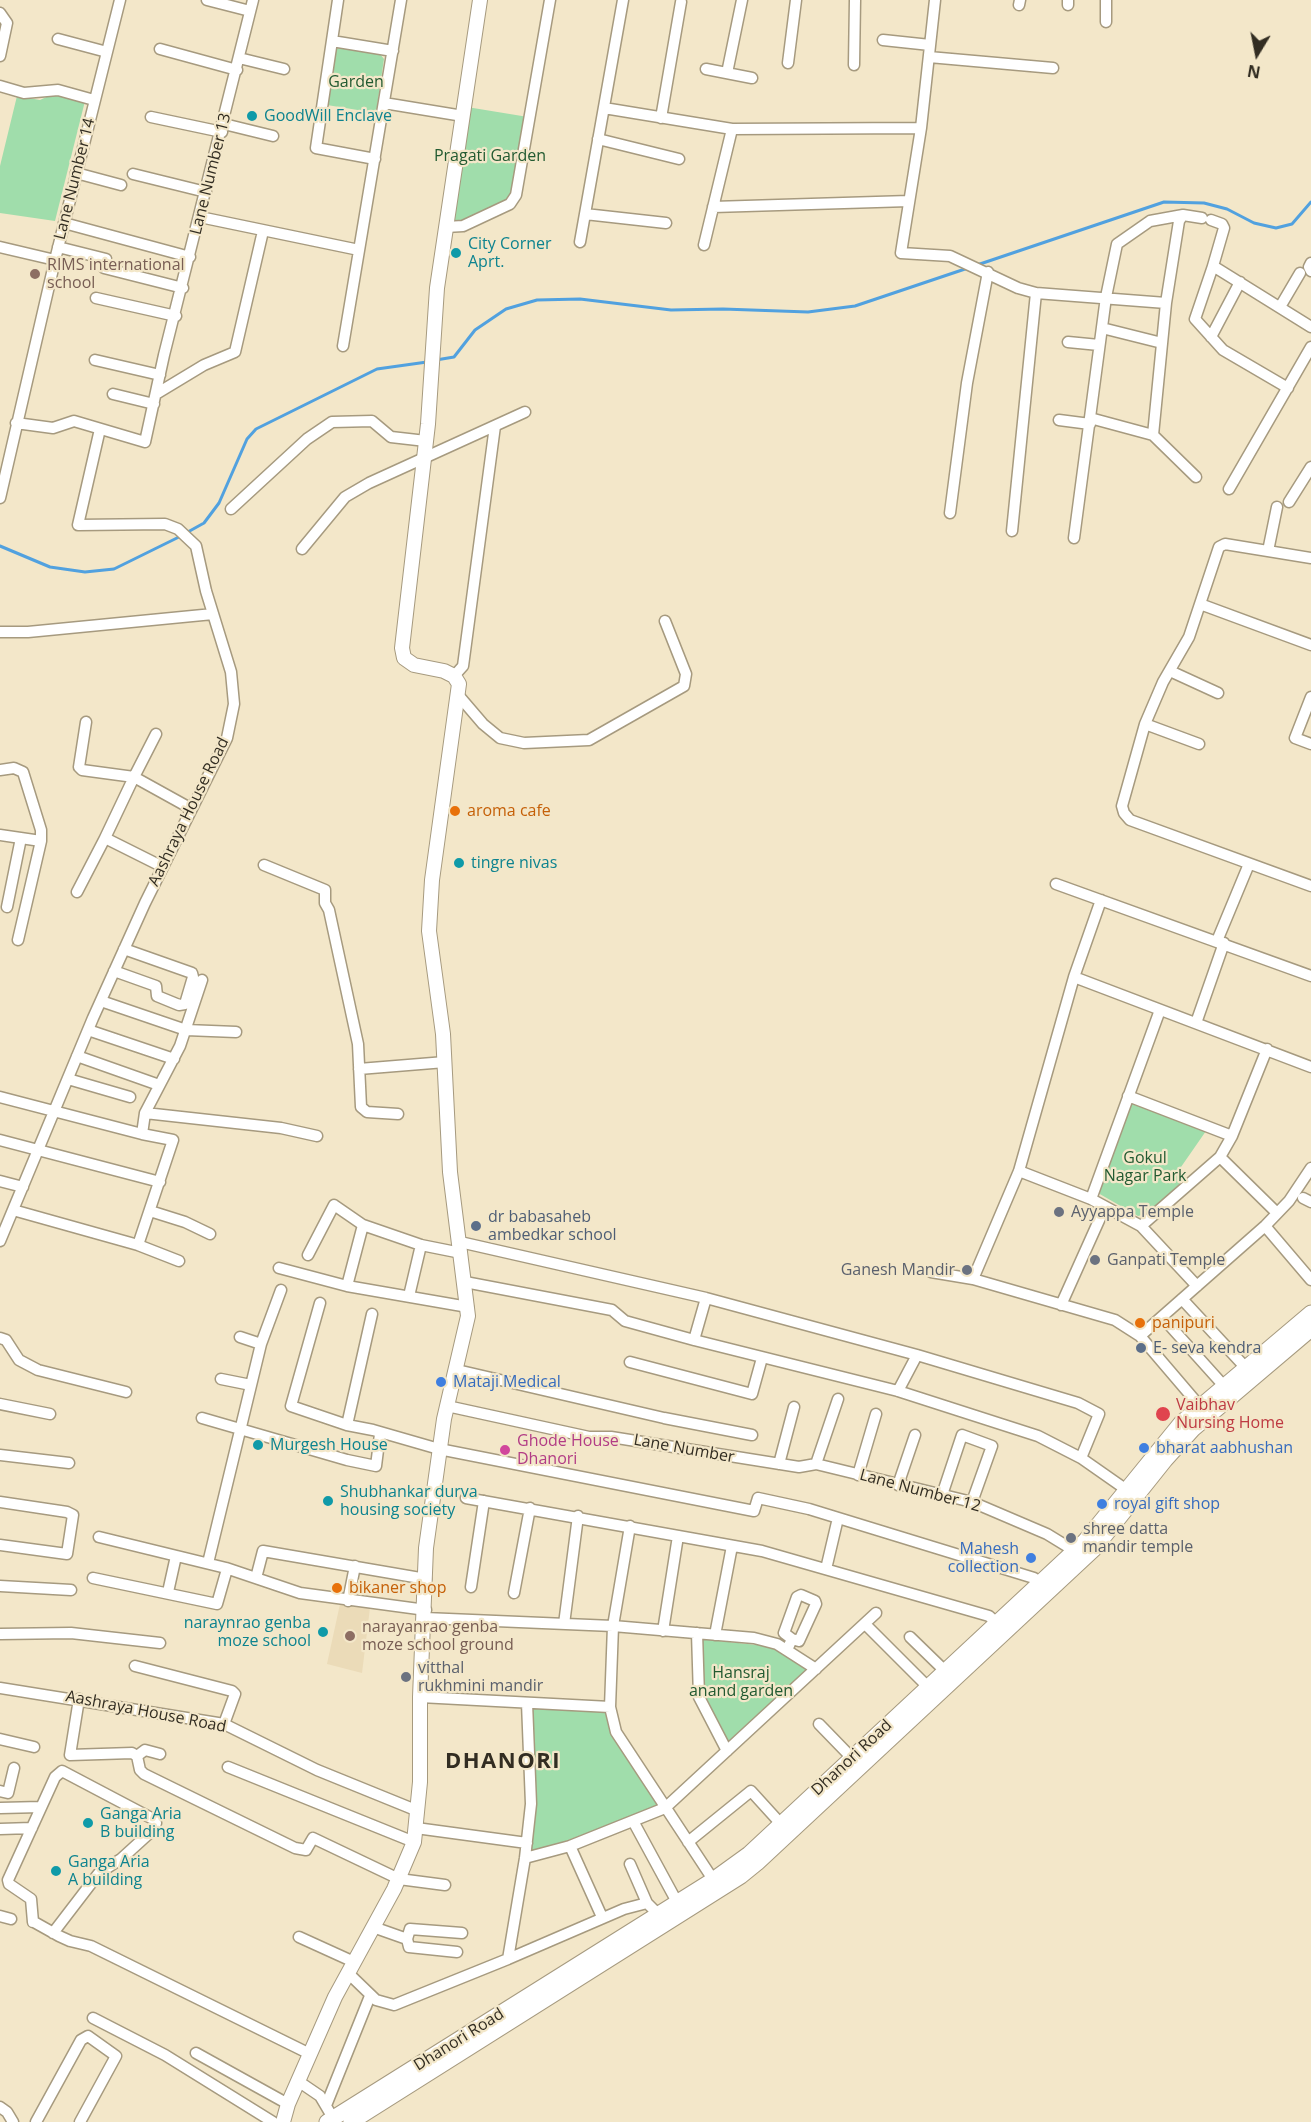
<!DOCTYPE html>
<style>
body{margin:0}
#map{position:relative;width:1311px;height:2122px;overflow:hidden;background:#f3e7c9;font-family:"Open Sans",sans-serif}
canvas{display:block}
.north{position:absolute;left:1227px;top:24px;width:60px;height:60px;-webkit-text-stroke:4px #f3e7c9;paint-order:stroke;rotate:190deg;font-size:16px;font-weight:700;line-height:24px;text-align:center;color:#322d22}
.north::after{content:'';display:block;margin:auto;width:21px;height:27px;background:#322d22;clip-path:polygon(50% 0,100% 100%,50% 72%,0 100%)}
</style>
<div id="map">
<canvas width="1311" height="2122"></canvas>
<div class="north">N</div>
</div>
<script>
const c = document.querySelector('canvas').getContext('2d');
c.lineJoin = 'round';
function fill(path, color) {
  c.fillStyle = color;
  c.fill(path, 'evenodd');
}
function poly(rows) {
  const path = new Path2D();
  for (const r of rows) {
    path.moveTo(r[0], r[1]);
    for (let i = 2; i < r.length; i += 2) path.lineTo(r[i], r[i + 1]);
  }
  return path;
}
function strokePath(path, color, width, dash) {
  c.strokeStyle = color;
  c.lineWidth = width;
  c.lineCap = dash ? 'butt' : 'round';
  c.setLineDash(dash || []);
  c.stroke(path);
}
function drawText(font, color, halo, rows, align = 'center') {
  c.font = font + ' "Open Sans",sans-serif';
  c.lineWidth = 4.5;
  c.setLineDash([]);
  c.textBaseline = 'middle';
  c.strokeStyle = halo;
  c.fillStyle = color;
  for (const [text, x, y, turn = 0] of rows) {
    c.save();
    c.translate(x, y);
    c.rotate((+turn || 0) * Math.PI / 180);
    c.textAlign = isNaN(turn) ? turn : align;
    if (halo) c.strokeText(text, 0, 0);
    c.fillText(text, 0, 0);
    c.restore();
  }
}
fill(poly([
 [340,1604,370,1608,362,1673,327,1664]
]), '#ebdbb8');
fill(poly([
 [341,47,380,54,384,59,376,113,327,105,335,50],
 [55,93,85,101,55,221,0,213,0,166,17,96,40,100],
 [467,107,528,117,515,195,508,203,463,225,448,226],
 [1132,1104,1206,1131,1181,1167,1186,1178,1147,1214,1138,1216,1098,1193],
 [700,1639,776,1647,811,1669,728,1745,703,1699],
 [531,1706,606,1710,658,1803,657,1806,532,1854]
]), '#a0ddab');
strokePath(poly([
 [977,265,1164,202,1204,203,1227,209,1254,223,1276,228,1292,224,1311,202],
 [436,360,454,357,475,330,506,309,537,300,580,299,671,310,723,309,808,312,855,306,968,268],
 [186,533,204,523,219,503,247,439,256,429,377,369,427,362],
 [0,546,50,567,85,572,114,569,181,536]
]), '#51a1df', 3);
const minor = poly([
 [207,0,250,11],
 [338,0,316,148,375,159],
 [935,0,921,128,901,253,950,256,1018,288,1036,293,1166,303],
 [1019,5,1020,0],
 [1068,5,1068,0],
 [0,13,7,23,0,56],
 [1106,22,1106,0],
 [58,39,107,52],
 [883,40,930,45],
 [332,41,393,51],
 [160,49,237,70],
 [929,57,1053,68],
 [239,58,284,69],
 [788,63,796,0],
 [854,65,855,0],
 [706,69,752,78],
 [727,73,742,0],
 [0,86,24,93,58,90,94,100],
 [384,103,463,116],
 [604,108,732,129,921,128],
 [151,117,222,132],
 [661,118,681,2],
 [224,124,273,136],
 [598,139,679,159],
 [76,173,121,185],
 [133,174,206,192],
 [713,207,909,201],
 [585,214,666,223],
 [200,217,359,250],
 [1211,220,1222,224,1224,228,1213,266],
 [64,223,190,257],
 [446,227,463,226,510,204,516,195,550,0],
 [580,242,623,0],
 [704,245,732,129],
 [0,247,55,260],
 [58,247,106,259,104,268,183,288],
 [1311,263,1309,267,1311,271],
 [96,298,176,316],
 [1280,307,1300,273],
 [1102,328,1162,343],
 [1211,337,1240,282],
 [1068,342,1099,345],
 [343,346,401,0],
 [95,360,160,375],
 [1288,388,1223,350,1195,319,1213,266,1311,327],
 [113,394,154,404],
 [156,394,204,365,235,352,263,231],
 [1090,418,1153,435,1196,477],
 [1059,420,1090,424],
 [16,423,53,428,74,421,145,442,164,355,253,0],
 [1153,435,1166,303,1179,221,1183,215,1202,218],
 [1229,489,1311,347],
 [0,498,55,260,120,0],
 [1289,502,1311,467],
 [231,509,307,439,332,422,372,421,391,437,426,441],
 [950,513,967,383,988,272],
 [1012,531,1036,293],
 [1074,538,1106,297,1117,244,1150,221,1183,215],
 [302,549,345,497,369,483,525,412],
 [1268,551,1277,507],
 [1311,558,1225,544,1219,547,1189,637,1163,682,1145,724,1122,806,1124,813,1130,820,1311,886],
 [1200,604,1311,645],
 [0,632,28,632,213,614],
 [1170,671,1218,693],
 [454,676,463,666,495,426],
 [459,696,483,724,500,738,524,743,589,740,684,686,686,674,665,621],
 [1311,697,1295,738,1311,744],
 [86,722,79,767,82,770,134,777,156,734],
 [1145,724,1199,744],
 [0,770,14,768,23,772,41,830,41,841,18,940],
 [0,835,41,841],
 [105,838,134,777,190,808],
 [264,865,325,890,325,903,329,910,358,1044,361,1107,367,1112,398,1114],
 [1056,884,1311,976],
 [77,892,105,838,161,866],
 [7,907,21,838],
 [1217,941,1249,864],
 [114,971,156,986,157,996,179,1005,185,1004,193,977,192,973,124,949],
 [1074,977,1311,1067],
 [101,1001,186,1030,236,1032],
 [1196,1023,1224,943],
 [88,1030,174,1059],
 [77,1056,159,1085],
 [359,1069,445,1062],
 [68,1079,130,1097],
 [1128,1096,1232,1136],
 [0,1097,142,1134,173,1140,138,1245],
 [145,1113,281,1128,317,1136],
 [142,1134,145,1113,180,1046,202,980],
 [0,1140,160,1182],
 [1220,1157,1277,1213],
 [1019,1171,1091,1199,1141,1226,1197,1286],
 [0,1181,23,1187],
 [1303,1198,1311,1202],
 [1091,1199,1160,1010],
 [13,1210,138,1245,179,1261],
 [150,1211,185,1222,210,1234],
 [1141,1226,1220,1157,1232,1136,1267,1049],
 [1265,1226,1311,1280],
 [0,1241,93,1018,145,903,227,738,234,704,231,672,206,591,196,546,178,529,165,524,78,525,100,429],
 [460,1242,706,1298,917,1355,1078,1403,1099,1414,1081,1458,1131,1493],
 [308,1255,334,1205,363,1225,421,1245,461,1253],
 [279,1268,347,1286,468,1307],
 [931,1272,973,1279,1115,1320,1140,1336,1204,1411],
 [973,1279,1019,1171,1074,977,1101,900],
 [465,1282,612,1310,625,1321,694,1340,898,1391,1038,1436,1081,1458],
 [347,1286,363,1225],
 [409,1296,421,1245],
 [1182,1299,1246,1368],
 [320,1303,291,1406,347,1425,373,1430,439,1449,754,1511,758,1498,809,1509,1034,1578,1044,1587],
 [1061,1305,1105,1207],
 [1162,1317,1224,1386],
 [1140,1336,1265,1226,1289,1201,1311,1168],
 [240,1337,261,1344],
 [0,1338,6,1340,19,1360,38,1370,126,1392],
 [694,1340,706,1298],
 [630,1362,752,1394,762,1358],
 [457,1370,664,1418,752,1435],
 [221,1379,251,1385],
 [898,1391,917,1355],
 [0,1404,50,1414],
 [447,1406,589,1437,611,1437,799,1467,816,1464,972,1502,1047,1534,1078,1553],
 [202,1418,347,1460,376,1466,380,1434],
 [347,1425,372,1314],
 [0,1455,69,1463],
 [779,1464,794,1407],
 [816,1464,838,1399],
 [858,1475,876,1414],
 [898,1485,915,1435],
 [942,1495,962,1435,992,1446,972,1502],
 [466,1498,762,1551,989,1616,1001,1627],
 [0,1502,67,1512,73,1515,67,1554,0,1545],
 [630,1526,613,1626,610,1707,616,1732,716,1884],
 [99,1537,226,1568,300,1593,426,1610],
 [208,1563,261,1344,281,1290],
 [826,1569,838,1518],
 [93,1578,217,1604,227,1569],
 [256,1578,263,1551,426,1579],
 [0,1586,71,1590],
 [471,1587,484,1501],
 [168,1592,176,1556],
 [514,1593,530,1508],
 [348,1601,355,1566],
 [425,1618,613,1626,754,1638,777,1644,816,1669],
 [564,1624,578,1516],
 [865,1624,928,1687],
 [663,1631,678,1536],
 [697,1633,699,1697,727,1751],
 [0,1634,71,1633,160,1643],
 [715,1635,732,1546],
 [910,1637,945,1671],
 [787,1650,792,1639,799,1641,816,1604,815,1601,801,1595,797,1597,784,1633,792,1639],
 [135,1666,232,1691,235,1694,224,1724],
 [0,1688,224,1724,317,1770,418,1811],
 [420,1697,610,1707],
 [79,1699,70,1755,132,1753,137,1756,140,1770,144,1774,295,1848,306,1850,313,1838,399,1879,445,1885],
 [819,1724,852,1758],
 [0,1739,34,1747],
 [137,1756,145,1750,160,1754],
 [228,1767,414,1842],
 [0,1791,8,1793,14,1768],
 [0,1808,41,1807],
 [633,1821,677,1902],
 [416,1828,527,1843],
 [0,1829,32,1828],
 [688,1842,751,1791,781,1824],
 [570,1846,602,1917],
 [525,1858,570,1846,665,1808,876,1613],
 [630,1864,647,1903],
 [0,1916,11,1919],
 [373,1927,407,1939,410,1929,462,1933],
 [53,1933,99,1873,121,1859,154,1829,156,1823,155,1820,62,1771,55,1777,8,1880,9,1884,31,1899,33,1922,34,1922,59,1936,70,1941,91,1946,310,2054],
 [299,1937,354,1962],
 [407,1939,409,1947,457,1952],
 [508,1959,624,1909,647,1903,658,1914],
 [348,1973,376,2000,394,2005,508,1959,525,1858,531,1804,527,1703],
 [93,2018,165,2055,273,2122],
 [196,2053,288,2104],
 [298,2081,320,2096,333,2118],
 [327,2103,370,1996],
 [0,2107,7,2112,13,2122],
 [36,2122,81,2040,88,2036,116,2056,80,2122]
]);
const tertiary = poly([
 [283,2122,288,2104,335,1997,394,1889,414,1842,420,1782,420,1697,426,1548,444,1419,468,1316,450,1172,443,1034,429,931,432,880,459,684,454,676,444,671,414,665,404,658,402,648,428,424,437,288,480,0]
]);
const secondary = poly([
 [327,2122,713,1880,749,1854,1085,1541,1181,1423,1311,1313],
 [351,2122,741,1876,757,1863,1094,1549,1165,1460,1193,1429,1311,1329]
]);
strokePath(minor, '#a69a7f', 13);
strokePath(tertiary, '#a69a7f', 16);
strokePath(secondary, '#a69a7f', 17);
strokePath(minor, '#fff', 10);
strokePath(tertiary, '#fff', 14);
strokePath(secondary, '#fff', 15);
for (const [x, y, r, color] of [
 [252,116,6,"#0f9aa8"],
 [456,253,6,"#0f9aa8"],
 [35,274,6,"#8d6e63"],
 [455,811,6,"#e8710a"],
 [459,863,6,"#0f9aa8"],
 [1059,1212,6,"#6b7280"],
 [476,1226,6,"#5c6f8a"],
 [1095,1260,6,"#6b7280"],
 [967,1270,6,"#6b7280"],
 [1140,1323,6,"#e8710a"],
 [1141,1348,6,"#5c6f8a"],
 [441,1382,6,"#3f7fe0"],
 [1163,1414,8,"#e0444e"],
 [258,1445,6,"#0f9aa8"],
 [1144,1448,6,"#3f7fe0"],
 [505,1450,6,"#d1479c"],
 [328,1501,6,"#0f9aa8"],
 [1102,1504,6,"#3f7fe0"],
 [1071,1538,6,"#6b7280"],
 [1031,1558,6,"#3f7fe0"],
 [337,1588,6,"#e8710a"],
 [323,1632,6,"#0f9aa8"],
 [350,1636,6,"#8d6e63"],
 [406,1677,6,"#6b7280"],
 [88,1823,6,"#0f9aa8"],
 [56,1871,6,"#0f9aa8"]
]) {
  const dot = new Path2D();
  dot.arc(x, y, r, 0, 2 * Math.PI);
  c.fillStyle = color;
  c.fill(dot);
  strokePath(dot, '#f3e7c9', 2);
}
drawText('16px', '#225a31', '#f3e7c9', [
 ["Garden",356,82],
 ["Pragati Garden",490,156],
 ["Gokul",1145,1158],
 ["Nagar Park",1145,1176],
 ["Hansraj",741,1673],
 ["anand garden",741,1691]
]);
drawText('16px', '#0d838f', '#f3e7c9', [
 ["GoodWill Enclave",264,116],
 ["City Corner",468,244],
 ["Aprt.",468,262],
 ["tingre nivas",471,863],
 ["Murgesh House",270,1445],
 ["Shubhankar durva",340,1492],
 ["housing society",340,1510],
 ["naraynrao genba",311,1623,"right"],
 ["moze school",311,1641,"right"],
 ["Ganga Aria",100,1814],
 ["B building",100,1832],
 ["Ganga Aria",68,1862],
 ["A building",68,1880]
], 'left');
drawText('16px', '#322d22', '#f3e7c9', [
 ["Lane Number 13",211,174,-76],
 ["Lane Number 14",75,179,-76],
 ["Aashraya House Road",189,812,-64],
 ["Lane Number",684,1449,10],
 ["Lane Number 12",920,1491,15],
 ["Aashraya House Road",146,1712,11],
 ["Dhanori Road",852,1758,-43],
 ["Dhanori Road",459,2040,-32]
]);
drawText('16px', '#785e54', '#f3e7c9', [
 ["RIMS international",47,265],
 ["school",47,283],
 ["narayanrao genba",362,1627],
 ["moze school ground",362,1645]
], 'left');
drawText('16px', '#c56008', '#f3e7c9', [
 ["aroma cafe",467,811],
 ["panipuri",1152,1323],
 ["bikaner shop",349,1588]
], 'left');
drawText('16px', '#5b616d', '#f3e7c9', [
 ["Ayyappa Temple",1071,1212],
 ["Ganpati Temple",1107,1260],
 ["Ganesh Mandir",955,1270,"right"],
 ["shree datta",1083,1529],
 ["mandir temple",1083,1547],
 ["vitthal",418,1668],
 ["rukhmini mandir",418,1686]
], 'left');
drawText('16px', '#4e5e75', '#f3e7c9', [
 ["dr babasaheb",488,1217],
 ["ambedkar school",488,1235],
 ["E- seva kendra",1153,1348]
], 'left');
drawText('16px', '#366cbe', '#f3e7c9', [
 ["Mataji Medical",453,1382],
 ["bharat aabhushan",1156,1448],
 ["royal gift shop",1114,1504],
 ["Mahesh",1019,1549,"right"],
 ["collection",1019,1567,"right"]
], 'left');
drawText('16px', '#be3a42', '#f3e7c9', [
 ["Vaibhav",1176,1405],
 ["Nursing Home",1176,1423]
], 'left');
drawText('16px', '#b23c85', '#f3e7c9', [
 ["Ghode House",517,1441],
 ["Dhanori",517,1459]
], 'left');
c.letterSpacing = '1.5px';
drawText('bold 22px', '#322d22', '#f3e7c9', [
 ["DHANORI",503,1762]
]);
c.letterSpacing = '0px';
</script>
